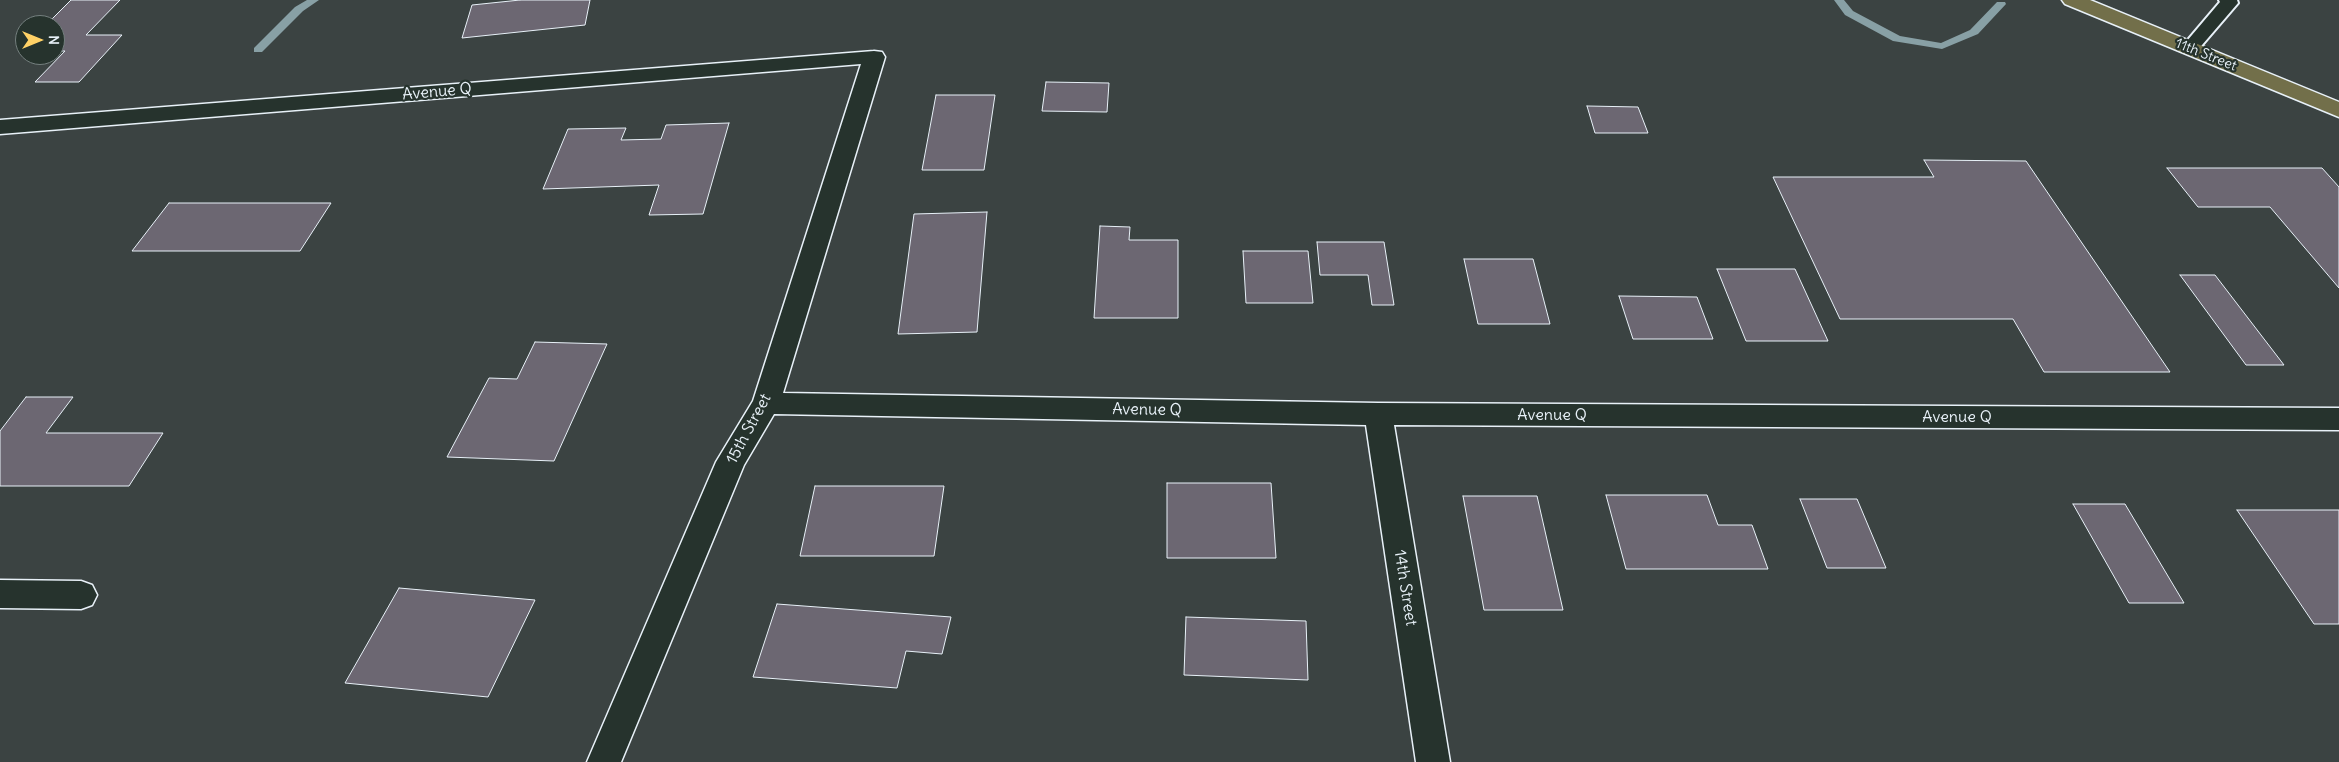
<!DOCTYPE html>
<style>
body{margin:0}
#map{position:relative;width:2339px;height:762px;overflow:hidden;background:#3b4342;font-family:Delius,sans-serif}
canvas{display:block}
.north{position:absolute;left:15px;top:15px;width:50px;height:50px;box-sizing:border-box;background:#26332d;border:1px solid #747f7e;border-radius:50%;rotate:90deg;font-size:14px;font-weight:700;line-height:20px;text-align:center;color:#e8f1f8}
.north::after{content:'';display:block;margin:auto;width:18px;height:22px;background:#ffd166;clip-path:polygon(50% 0,100% 100%,50% 72%,0 100%)}
</style>
<div id="map">
<canvas width="2339" height="762"></canvas>
<div class="north">N</div>
</div>
<script>
const c = document.querySelector('canvas').getContext('2d');
c.lineJoin = 'round';
function poly(rows) {
  const path = new Path2D();
  for (const r of rows) {
    path.moveTo(r[0], r[1]);
    for (let i = 2; i < r.length; i += 2) path.lineTo(r[i], r[i + 1]);
  }
  return path;
}
function fill(path, color) {
  c.fillStyle = color;
  c.fill(path, 'evenodd');
}
function strokePath(path, color, width, dash) {
  c.strokeStyle = color;
  c.lineWidth = width;
  c.lineCap = dash ? 'butt' : 'round';
  c.setLineDash(dash || []);
  c.stroke(path);
}
function drawText(font, color, halo, rows, align = 'center') {
  c.font = font + ' Delius,sans-serif';
  c.lineWidth = 4.5;
  c.setLineDash([]);
  c.textBaseline = 'middle';
  c.strokeStyle = halo;
  c.fillStyle = color;
  for (const [text, x, y, turn = 0] of rows) {
    c.save();
    c.translate(x, y);
    c.rotate((+turn || 0) * Math.PI / 180);
    c.textAlign = isNaN(turn) ? turn : align;
    if (halo) c.strokeText(text, 0, 0);
    c.fillText(text, 0, 0);
    c.restore();
  }
}
fill(poly([
 [307,0,319,0,303,11,262,52,254,52,254,48,295,7,307,0],
 [1834,0,1844,0,1853,11,1900,36,1941,43,1970,30,1997,2,2005,2,2006,4,1978,34,1942,49,1893,41,1845,15,1834,0]
]), '#88a0a5');
const building = poly([
 [71,0,120,0,86,35,122,35,79,82,35,82,65,51,55,51,55,25,46,25,71,0],
 [520,0,590,0,585,25,462,38,472,5,520,0],
 [1046,82,1109,83,1107,112,1042,111,1046,82],
 [936,95,995,95,984,170,922,170,936,95],
 [1587,106,1638,107,1648,133,1595,133,1587,106],
 [729,123,703,214,649,215,659,185,543,189,568,129,626,128,621,140,661,139,666,125,729,123],
 [1924,160,2026,161,2170,372,2044,372,2013,319,1840,319,1773,177,1934,177,1924,160],
 [2167,168,2322,168,2339,187,2339,288,2270,207,2198,207,2167,168],
 [169,203,331,203,300,251,132,251,169,203],
 [987,212,977,332,898,334,914,214,987,212],
 [1100,226,1130,227,1129,240,1178,240,1178,318,1094,318,1100,226],
 [1317,242,1384,242,1394,305,1372,305,1368,275,1320,275,1317,242],
 [1243,251,1308,251,1313,303,1246,303,1243,251],
 [1464,259,1533,259,1550,324,1478,324,1464,259],
 [1717,269,1795,269,1828,341,1746,341,1717,269],
 [2180,275,2215,275,2284,365,2246,365,2180,275],
 [1619,296,1697,297,1713,339,1633,339,1619,296],
 [535,342,607,344,554,461,447,457,489,378,517,379,535,342],
 [26,397,73,397,46,433,163,433,129,486,0,486,0,431,26,397],
 [1167,483,1271,483,1276,558,1167,558,1167,483],
 [815,486,944,486,934,556,800,556,815,486],
 [1606,495,1707,495,1718,525,1752,525,1768,569,1626,569,1606,495],
 [1463,496,1537,496,1563,610,1484,610,1463,496],
 [1800,499,1857,499,1886,568,1827,568,1800,499],
 [2073,504,2125,504,2184,603,2129,603,2073,504],
 [2237,510,2339,510,2339,624,2314,624,2237,510],
 [399,588,535,600,488,697,345,683,399,588],
 [777,604,951,617,942,654,906,651,897,688,753,677,777,604],
 [1186,617,1306,621,1308,680,1184,675,1186,617]
]);
fill(building, '#6c6772');
strokePath(building, '#e8f1f8', 1);
const lane = poly([
 [2219,0,2237,0,2238,3,2196,52,2184,52,2181,48,2220,2,2219,0]
]);
const street = poly([
 [874,51,882,52,885,57,783,393,1378,403,2339,408,2339,430,1394,425,1450,762,1416,762,1366,425,774,414,744,465,621,762,587,762,716,462,753,401,861,64,0,134,0,120,874,51],
 [0,580,81,581,92,585,97,595,92,605,81,609,0,608,0,580]
]);
const primary = poly([
 [2062,0,2090,0,2339,102,2339,117,2065,4,2062,0]
]);
strokePath(lane, '#e8f1f8', 4);
strokePath(street, '#e8f1f8', 3);
strokePath(primary, '#e8f1f8', 3);
fill(lane, '#26332d');
fill(street, '#26332d');
fill(primary, '#726f4a');
drawText('14px', '#e8f1f8', '#26332d', [
 ["11th Street",2206,55,22]
]);
drawText('16px', '#e8f1f8', '#26332d', [
 ["Avenue Q",437,92,-5],
 ["Avenue Q",1147,410,1],
 ["Avenue Q",1552,415],
 ["Avenue Q",1957,417],
 ["15th Street",749,429,-62],
 ["14th Street",1405,588,81]
]);
</script>
